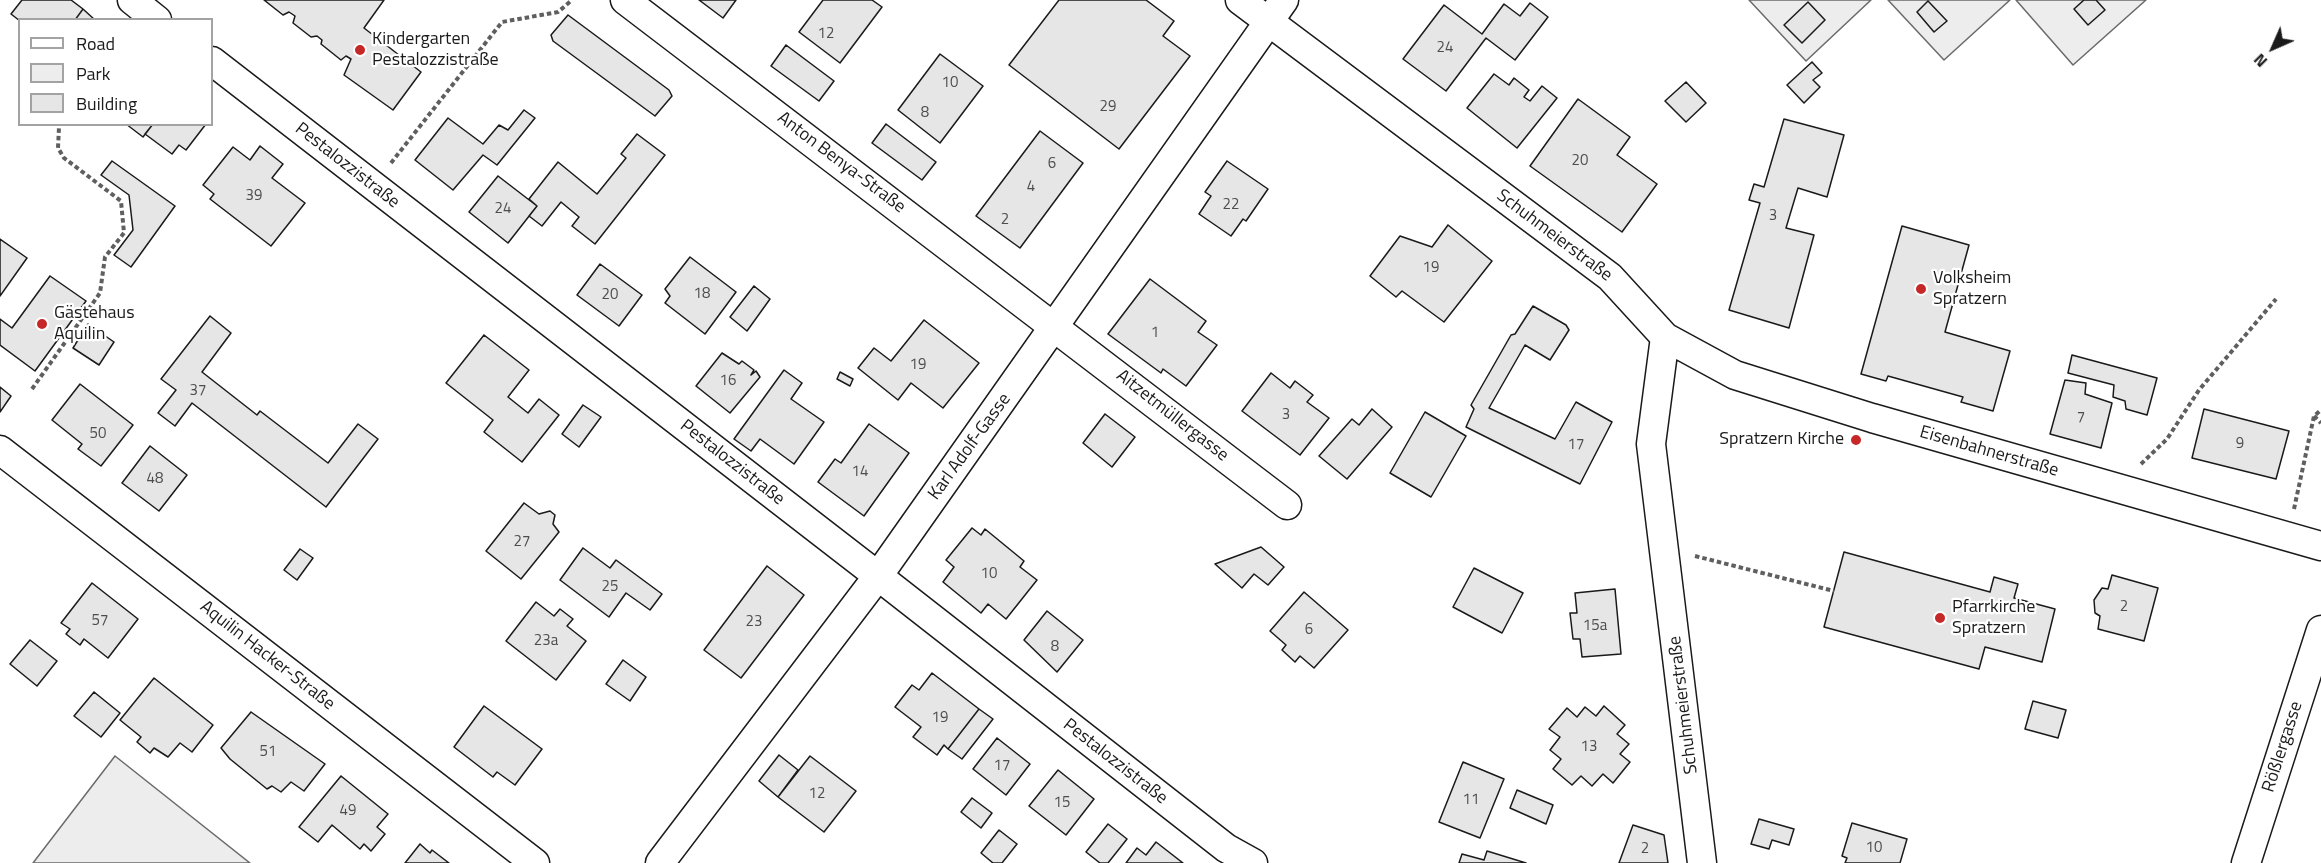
<!DOCTYPE html>
<meta charset="utf-8">
<style>
body{margin:0}
#map{position:relative;width:2321px;height:863px;overflow:hidden;background:#fff;font-family:"Titillium Web",sans-serif}
canvas{display:block}
.legend{position:absolute;left:18px;top:18px;width:195px;height:108px;box-sizing:border-box;background:#fff;border:2px solid #a3a3a3;margin:0;padding:8px 10px;list-style:none;font-size:18px;color:#1a1a1a}
.legend li{display:flex;align-items:center;gap:12px;height:30px}
.legend b{width:30px;border:2px solid #a3a3a3}
.north{position:absolute;left:2243px;top:18px;width:60px;height:60px;-webkit-text-stroke:4px #fff;paint-order:stroke;rotate:225deg;font-size:16px;font-weight:700;line-height:24px;text-align:center;color:#1a1a1a}
.north::after{content:'';display:block;margin:auto;width:21px;height:27px;background:#1a1a1a;clip-path:polygon(50% 0,100% 100%,50% 72%,0 100%)}
</style>
<div id="map">
<canvas width="2321" height="863"></canvas>
<ul class="legend">
<li><b style="height:8px;background:#fff"></b>Road</li>
<li><b style="height:16px;background:#ededed"></b>Park</li>
<li><b style="height:16px;background:#e6e6e6"></b>Building</li>
</ul>
<div class="north">N</div>
</div>
<script>
const c = document.querySelector('canvas').getContext('2d');
c.lineJoin = 'round';
function fill(path, color) {
  c.fillStyle = color;
  c.fill(path, 'evenodd');
}
function poly(rows) {
  const path = new Path2D();
  for (const r of rows) {
    path.moveTo(r[0], r[1]);
    for (let i = 2; i < r.length; i += 2) path.lineTo(r[i], r[i + 1]);
  }
  return path;
}
function strokePath(path, color, width, dash) {
  c.strokeStyle = color;
  c.lineWidth = width;
  c.lineCap = dash ? 'butt' : 'round';
  c.setLineDash(dash || []);
  c.stroke(path);
}
function drawText(font, color, halo, rows, align = 'center') {
  c.font = font + ' "Titillium Web",sans-serif';
  c.lineWidth = 4.5;
  c.setLineDash([]);
  c.textBaseline = 'middle';
  c.strokeStyle = halo;
  c.fillStyle = color;
  for (const [text, x, y, turn = 0] of rows) {
    c.save();
    c.translate(x, y);
    c.rotate((+turn || 0) * Math.PI / 180);
    c.textAlign = isNaN(turn) ? turn : align;
    if (halo) c.strokeText(text, 0, 0);
    c.fillText(text, 0, 0);
    c.restore();
  }
}
const green = poly([
 [1749,0,1871,0,1806,61,1749,0],
 [1888,0,2010,0,1944,60,1888,0],
 [2016,0,2146,0,2073,65,2016,0],
 [115,756,250,863,33,863,115,756]
]);
fill(green, '#ededed');
strokePath(green, '#6a6a6a', 1.5);
const building = poly([
 [22,0,71,0,83,9,75,20,20,21,11,14,22,0],
 [264,0,384,0,364,28,421,72,393,110,344,75,351,59,346,56,341,60,321,44,322,40,317,36,311,37,293,23,295,16,289,12,283,15,264,0],
 [699,0,736,0,723,18,699,0],
 [823,0,872,0,882,7,840,63,799,32,823,0],
 [1059,0,1146,0,1174,21,1163,36,1190,56,1119,149,1009,65,1059,0],
 [2084,0,2096,0,2105,10,2088,25,2074,9,2084,0],
 [1928,1,1947,21,1934,32,1917,12,1928,1],
 [1808,2,1825,20,1802,43,1784,25,1808,2],
 [1530,3,1548,17,1515,60,1486,38,1446,91,1403,59,1444,5,1482,34,1504,4,1520,16,1530,3],
 [83,9,95,20,75,20,83,9],
 [568,15,669,90,672,96,655,116,553,41,551,35,568,15],
 [786,45,834,81,819,101,771,66,786,45],
 [940,54,983,86,940,143,898,110,940,54],
 [1812,62,1822,73,1813,80,1820,87,1804,103,1787,85,1812,62],
 [1494,74,1509,85,1514,78,1529,90,1524,97,1530,101,1542,86,1557,98,1517,148,1467,108,1494,74],
 [1686,82,1706,103,1686,122,1665,101,1686,82],
 [1578,99,1630,137,1617,155,1657,184,1622,232,1530,166,1578,99],
 [524,110,535,118,497,165,483,155,453,190,415,160,448,118,483,144,499,125,508,130,524,110],
 [1784,119,1844,135,1827,197,1798,188,1786,228,1814,235,1789,328,1729,310,1760,203,1749,200,1754,184,1764,187,1784,119],
 [126,124,153,124,143,137,126,124],
 [153,124,206,124,186,150,179,145,172,154,145,134,153,124],
 [886,124,936,162,922,180,872,143,886,124],
 [1040,131,1083,163,1020,248,976,216,1040,131],
 [637,134,665,155,595,244,572,226,579,217,561,202,542,226,529,216,537,206,529,199,558,162,597,194,626,158,621,154,637,134],
 [260,146,283,164,272,178,305,203,271,246,210,199,214,194,203,185,233,147,250,160,260,146],
 [112,161,175,206,131,267,114,255,133,230,129,195,101,175,112,161],
 [1227,161,1268,189,1246,221,1243,219,1231,236,1199,214,1211,196,1205,192,1227,161],
 [498,176,537,206,508,243,469,212,498,176],
 [1448,225,1492,261,1444,322,1402,291,1396,297,1370,276,1400,236,1432,247,1448,225],
 [1902,226,1969,245,1945,332,2010,351,1993,411,1961,402,1963,397,1888,376,1886,381,1861,374,1902,226],
 [0,239,27,258,0,296,0,239],
 [690,257,736,292,705,334,665,303,670,296,665,289,690,257],
 [600,264,642,295,619,326,577,295,600,264],
 [50,276,86,301,35,371,0,345,0,319,12,328,50,276],
 [1150,279,1206,321,1198,332,1217,345,1186,386,1163,369,1161,373,1108,334,1150,279],
 [754,286,770,299,747,331,730,317,754,286],
 [1533,306,1566,325,1569,330,1550,360,1525,345,1489,408,1555,439,1576,402,1612,422,1580,484,1466,427,1474,409,1471,405,1511,335,1515,334,1533,306],
 [210,316,231,333,202,372,257,415,260,411,328,463,358,424,378,439,326,507,192,403,175,426,158,413,176,390,161,379,210,316],
 [924,320,979,363,943,408,911,383,898,400,858,368,874,348,891,361,924,320],
 [88,324,114,342,99,365,73,348,88,324],
 [484,335,529,370,508,397,528,413,539,399,559,415,522,462,484,432,493,420,446,383,484,335],
 [722,353,739,364,742,361,754,370,751,375,756,371,760,377,730,413,696,386,722,353],
 [2072,355,2157,378,2147,415,2126,409,2125,401,2113,397,2114,385,2068,373,2072,355],
 [784,370,802,383,791,399,824,422,794,464,760,439,751,451,734,439,784,370],
 [840,372,853,379,850,386,837,379,840,372],
 [1271,373,1290,388,1295,381,1313,395,1307,402,1329,418,1300,455,1242,411,1271,373],
 [2065,380,2086,383,2085,394,2112,403,2101,448,2050,434,2065,380],
 [80,384,133,425,101,466,78,449,82,444,52,420,80,384],
 [0,387,11,396,0,412,0,387],
 [583,405,601,417,579,447,562,434,583,405],
 [1372,409,1392,427,1347,479,1319,456,1352,419,1359,425,1372,409],
 [2204,409,2289,431,2276,479,2192,458,2204,409],
 [1425,412,1466,436,1431,497,1390,473,1425,412],
 [1105,414,1135,437,1112,467,1083,443,1105,414],
 [869,424,909,453,864,516,818,482,835,459,841,463,869,424],
 [150,446,187,475,159,511,122,483,150,446],
 [524,503,539,514,550,511,555,515,553,524,559,532,521,579,486,551,524,503],
 [972,528,981,535,985,529,1024,561,1020,567,1037,580,1006,619,988,604,981,613,943,582,954,567,946,560,972,528],
 [1261,547,1284,567,1268,585,1254,574,1242,588,1215,564,1261,547],
 [583,548,610,568,616,560,662,594,650,610,626,593,609,617,560,580,583,548],
 [300,549,313,558,297,580,284,570,300,549],
 [1844,552,1990,592,1994,577,2018,584,2014,598,2055,609,2042,662,1985,647,1979,669,1824,627,1844,552],
 [767,566,804,595,741,678,704,650,767,566],
 [1474,568,1523,593,1502,633,1453,607,1474,568],
 [2112,575,2158,588,2144,641,2098,629,2100,616,2095,613,2094,600,2102,588,2108,589,2112,575],
 [92,583,138,619,108,658,84,639,80,645,66,634,70,629,61,623,92,583],
 [1615,589,1621,654,1582,657,1580,639,1573,639,1570,613,1577,613,1575,593,1615,589],
 [1304,592,1348,630,1314,668,1300,656,1295,662,1282,650,1286,645,1270,631,1304,592],
 [536,602,554,616,560,609,573,619,567,626,586,641,556,680,506,641,536,602],
 [1047,611,1083,640,1057,672,1024,640,1047,611],
 [30,640,57,661,37,686,10,664,30,640],
 [623,660,646,677,630,701,606,684,623,660],
 [932,673,979,709,948,749,944,745,937,755,913,737,921,727,895,707,912,685,919,690,932,673],
 [154,678,213,725,192,752,180,743,168,757,154,748,150,753,137,742,141,737,120,720,154,678],
 [94,692,120,713,101,737,74,716,94,692],
 [2033,701,2066,710,2058,738,2025,729,2033,701],
 [484,706,542,749,515,785,497,772,493,777,454,747,484,706],
 [1604,706,1625,725,1617,734,1629,744,1620,754,1630,762,1613,783,1603,774,1592,786,1581,776,1572,785,1553,769,1561,759,1550,750,1560,737,1549,729,1567,708,1577,717,1585,707,1596,716,1604,706],
 [979,709,993,719,962,759,948,749,979,709],
 [251,712,325,764,304,791,291,782,281,792,272,786,267,789,230,759,221,748,251,712],
 [997,738,1030,764,1006,795,973,769,997,738],
 [779,755,798,770,778,797,759,781,779,755],
 [810,756,856,791,824,832,778,797,810,756],
 [1463,762,1504,779,1480,838,1439,822,1463,762],
 [1058,770,1094,799,1066,835,1029,806,1058,770],
 [341,776,388,814,377,827,385,834,371,851,364,844,360,849,332,825,318,842,299,827,341,776],
 [1517,790,1553,805,1546,824,1510,808,1517,790],
 [972,798,992,813,981,828,961,812,972,798],
 [1759,819,1794,829,1789,845,1772,840,1769,849,1751,844,1759,819],
 [1852,823,1907,839,1900,863,1845,863,1847,858,1842,856,1852,823],
 [1108,824,1127,839,1108,863,1100,863,1086,852,1108,824],
 [1633,825,1664,835,1668,863,1619,863,1633,825],
 [999,830,1017,844,1002,863,993,863,981,853,999,830],
 [1156,842,1183,863,1126,863,1137,848,1146,855,1156,842],
 [420,844,430,853,432,850,449,863,405,863,420,844],
 [1487,851,1526,863,1459,863,1462,854,1484,860,1487,851]
]);
fill(building, '#e6e6e6');
strokePath(building, '#1a1a1a', 1.5);
const street = poly([
 [132,0,157,20],
 [625,0,1287,505],
 [1240,0,1610,277,1665,337,1735,375,1872,418,2321,546],
 [212,61,878,576,1226,848,1253,863],
 [1665,337,1651,444,1702,863],
 [0,450,535,863],
 [660,863,878,576,1284,0],
 [2246,863,2321,630]
]);
strokePath(street, '#1a1a1a', 31);
strokePath(poly([
 [391,163,502,22,558,12,572,0],
 [32,389,100,293,105,257,124,233,121,201,64,158,58,148,59,127],
 [2314,416,2321,423],
 [2141,464,2167,439,2199,390,2276,299],
 [2294,509,2314,416,2321,410],
 [1695,556,1834,591]
]), '#5f5f5f', 4, [4.5, 3]);
strokePath(street, '#fff', 28);
for (const [x, y, r, color] of [
 [360,50,6,"#c62828"],
 [1921,289,6,"#c62828"],
 [42,324,6,"#c62828"],
 [1856,440,6,"#c62828"],
 [1940,618,6,"#c62828"]
]) {
  const dot = new Path2D();
  dot.arc(x, y, r, 0, 2 * Math.PI);
  c.fillStyle = color;
  c.fill(dot);
  strokePath(dot, '#fff', 2);
}
drawText('15px', '#4d4d4d', null, [
 ["12",826,34],
 ["24",1445,48],
 ["10",950,83],
 ["29",1108,107],
 ["8",925,113],
 ["20",1580,161],
 ["6",1052,164],
 ["4",1031,187],
 ["39",254,196],
 ["22",1231,205],
 ["24",503,209],
 ["3",1773,216],
 ["2",1005,220],
 ["19",1431,268],
 ["18",702,294],
 ["20",610,295],
 ["1",1155,333],
 ["19",918,365],
 ["16",728,381],
 ["37",198,391],
 ["3",1286,415],
 ["7",2081,418],
 ["50",98,434],
 ["9",2240,444],
 ["17",1576,445],
 ["14",860,472],
 ["48",155,479],
 ["27",522,542],
 ["10",989,574],
 ["25",610,587],
 ["2",2124,607],
 ["57",100,621],
 ["23",754,622],
 ["15a",1595,626],
 ["6",1309,630],
 ["23a",546,641],
 ["8",1055,647],
 ["19",940,718],
 ["13",1589,747],
 ["51",268,752],
 ["17",1002,766],
 ["12",817,794],
 ["11",1471,800],
 ["15",1062,803],
 ["49",348,811],
 ["10",1874,848],
 ["2",1645,849]
]);
drawText('18px', '#1a1a1a', '#fff', [
 ["Kindergarten",372,40],
 ["Pestalozzistraße",372,61],
 ["Volksheim",1933,279],
 ["Spratzern",1933,300],
 ["Gästehaus",54,314],
 ["Aquilin",54,335],
 ["Spratzern Kirche",1844,440,"right"],
 ["Pfarrkirche",1952,608],
 ["Spratzern",1952,629]
], 'left');
drawText('18px', '#1a1a1a', '#fff', [
 ["Anton Benya-Straße",841,163,37],
 ["Pestalozzistraße",347,166,38],
 ["Schuhmeierstraße",1554,236,37],
 ["Aitzetmüllergasse",1172,416,38],
 ["Karl Adolf-Gasse",970,447,-54],
 ["Eisenbahnerstraße",1989,452,16],
 ["Pestalozzistraße",732,463,38],
 ["Aquilin Hacker-Straße",267,656,38],
 ["Schuhmeierstraße",1684,705,-97],
 ["Rößlergasse",2283,747,-72],
 ["Pestalozzistraße",1115,762,38]
]);
</script>
